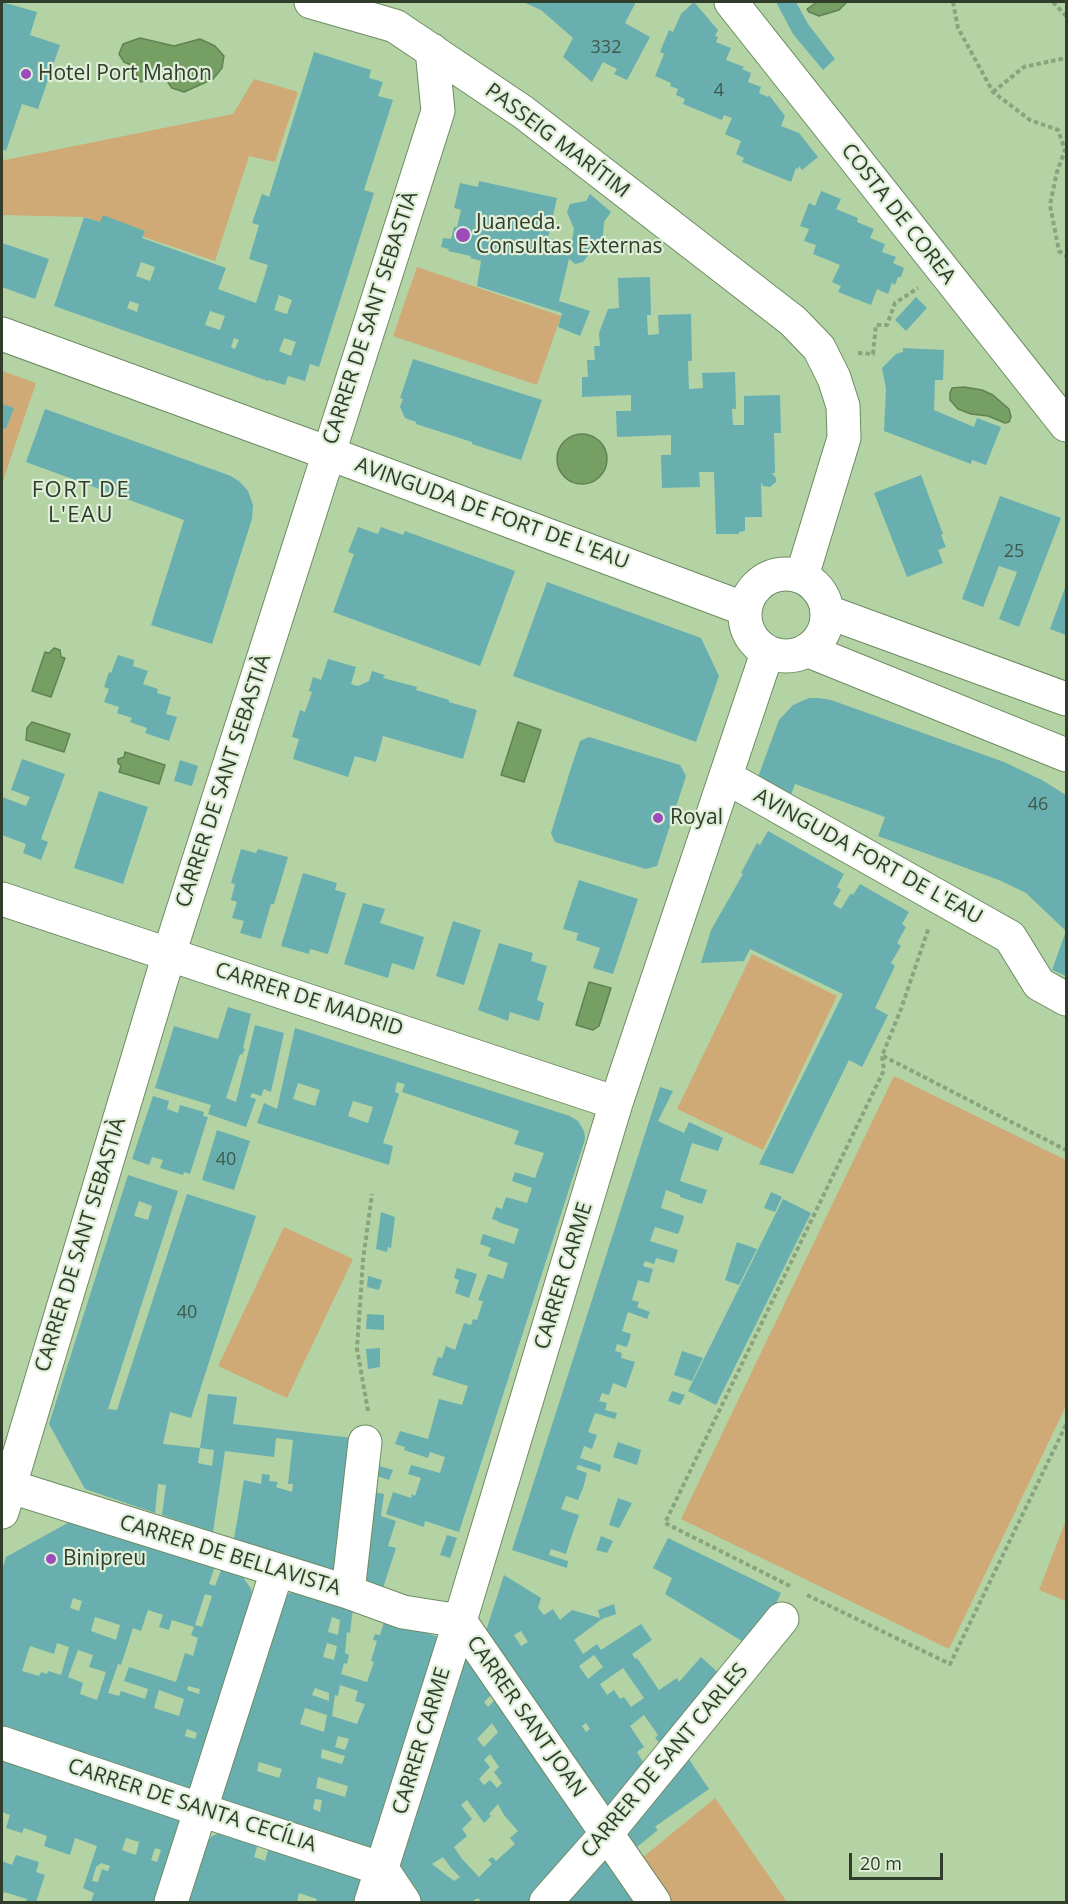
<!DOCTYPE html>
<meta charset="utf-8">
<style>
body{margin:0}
#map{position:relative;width:1068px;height:1904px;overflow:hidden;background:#b3d3a5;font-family:"Open Sans",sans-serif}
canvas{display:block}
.frame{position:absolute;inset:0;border:3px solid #303d2a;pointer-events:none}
.scale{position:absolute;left:849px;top:1853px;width:94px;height:27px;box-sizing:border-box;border:3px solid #303d2a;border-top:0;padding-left:8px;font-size:18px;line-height:21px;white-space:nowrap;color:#303d2a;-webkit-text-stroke:4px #deeed7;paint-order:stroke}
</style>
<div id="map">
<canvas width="1068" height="1904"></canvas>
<div class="frame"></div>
<div class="scale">20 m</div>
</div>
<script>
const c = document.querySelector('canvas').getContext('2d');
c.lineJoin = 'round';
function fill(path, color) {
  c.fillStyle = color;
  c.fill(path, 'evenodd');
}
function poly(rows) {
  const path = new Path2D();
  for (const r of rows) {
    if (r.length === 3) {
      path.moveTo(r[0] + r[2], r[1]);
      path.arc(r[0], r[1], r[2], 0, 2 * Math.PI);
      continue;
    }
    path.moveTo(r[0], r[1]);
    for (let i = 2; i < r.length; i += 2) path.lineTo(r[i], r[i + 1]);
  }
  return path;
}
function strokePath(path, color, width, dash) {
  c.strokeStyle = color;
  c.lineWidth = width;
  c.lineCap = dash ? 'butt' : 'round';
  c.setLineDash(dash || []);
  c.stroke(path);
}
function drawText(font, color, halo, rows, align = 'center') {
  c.font = font + ' "Open Sans",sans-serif';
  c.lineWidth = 4.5;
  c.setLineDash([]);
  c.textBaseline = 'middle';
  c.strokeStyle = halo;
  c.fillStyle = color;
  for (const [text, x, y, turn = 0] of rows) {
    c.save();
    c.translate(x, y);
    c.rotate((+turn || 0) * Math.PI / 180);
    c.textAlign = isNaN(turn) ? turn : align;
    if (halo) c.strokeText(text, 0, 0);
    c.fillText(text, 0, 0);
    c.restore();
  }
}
fill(poly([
 [254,79,298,92,275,162,249,156,215,261,85,217,2,215,2,159,5,160,233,114],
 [417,267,561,316,537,385,393,336],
 [2,371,36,383,2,484],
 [752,954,837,996,763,1150,677,1109],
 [894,1076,1066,1160,1066,1406,949,1649,681,1519],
 [284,1227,353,1259,287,1398,218,1366],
 [1066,1520,1066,1601,1039,1590],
 [715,1798,787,1902,672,1902,642,1858]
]), '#cfaa76');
const water = poly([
 [817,2,847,2,839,10,819,16,809,12,807,9,817,2],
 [140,38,174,46,200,39,215,46,224,56,222,68,213,79,184,92,172,88,157,68,153,78,141,82,136,77,136,67,124,62,119,54,123,44,140,38],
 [964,387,982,390,993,395,1009,409,1011,417,1009,422,1005,423,988,416,971,414,958,409,950,400,950,393,952,388,964,387],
 [582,459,25],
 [54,648,60,650,61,657,65,658,51,697,32,691,45,652,49,653,54,648],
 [32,722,70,734,64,752,26,740,27,728,32,722],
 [518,722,541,730,524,782,501,775,518,722],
 [125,752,165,765,159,784,119,772,121,766,118,763,118,759,124,757,125,752],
 [589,982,611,988,599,1026,593,1030,576,1025,589,982]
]);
fill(water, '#769f63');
strokePath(water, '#618252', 1.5);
fill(poly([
 [2,2,37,12,30,35,60,45,38,109,22,104,6,151,2,149],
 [523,2,636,2,625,23,650,37,627,80,614,74,617,69,603,62,592,82,563,57,573,38,541,10],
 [694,2,718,30,715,36,718,37,716,42,731,48,726,60,744,67,742,69,751,73,748,82,761,87,759,93,768,97,769,95,785,116,781,126,799,133,818,157,802,170,799,166,798,169,796,168,791,182,742,162,744,158,736,154,741,141,725,134,732,118,724,115,722,120,683,104,685,99,676,95,678,89,670,86,671,83,655,76,664,54,660,52,669,30,673,32,681,14],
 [776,2,796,2,808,24,835,59,823,70,793,34],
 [314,52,371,70,369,78,383,82,378,96,393,100,364,190,374,193,319,367,310,364,305,381,288,376,285,385,269,380,268,381,54,306,84,217,100,222,103,215,145,231,142,238,226,268,218,289,256,303,268,265,249,259,259,225,252,223,262,194,269,197],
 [141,262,155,267,150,281,136,276],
 [279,295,292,300,287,314,274,310],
 [130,301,139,304,137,312,127,308],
 [210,311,225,316,220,330,205,325],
 [234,338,239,340,235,349,231,347],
 [284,338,296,342,291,356,279,351],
 [479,181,557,198,548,238,565,242,565,244,571,246,574,229,567,212,570,204,586,201,590,194,611,212,604,222,603,236,583,262,575,264,569,259,559,301,590,311,580,336,558,327,562,313,477,286,481,261,470,258,471,256,448,251,449,249,441,247,443,238,451,239,454,227,457,227,461,210,454,208,460,183,478,187],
 [821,191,841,199,836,209,858,218,857,222,874,229,870,238,885,244,882,252,896,257,893,263,904,268,901,277,898,277,895,285,892,283,888,294,877,289,871,305,838,292,841,286,832,282,840,265,813,254,816,245,804,241,809,229,800,226,809,203,815,206],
 [2,243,49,259,35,299,2,287],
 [650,277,651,315,647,315,648,335,659,334,658,315,691,314,692,361,688,361,689,389,703,388,702,373,735,372,736,409,732,409,733,425,744,425,744,396,780,395,781,433,774,433,775,473,772,473,776,478,776,482,770,487,763,486,761,482,762,517,745,517,745,531,739,532,739,534,716,534,714,472,699,472,700,487,662,488,661,455,671,455,671,435,617,437,616,411,631,411,631,395,582,397,582,377,588,377,587,360,595,360,594,346,600,346,599,333,608,309,619,308,618,278],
 [916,297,927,308,906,331,895,320],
 [903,348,944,350,943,380,935,380,934,410,974,427,977,418,1001,427,986,465,972,460,971,464,884,431,886,388,882,368,896,354,903,352],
 [413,359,542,400,521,460,472,444,472,442,416,424,416,422,405,418,400,407,403,399,400,398],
 [2,404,14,408,6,429,2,428],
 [45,409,231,476,240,482,248,491,253,505,252,519,212,644,151,625,184,520,26,462],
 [921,475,943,534,941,535,946,547,938,550,943,563,907,577,874,493],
 [1000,496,1061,518,1019,627,999,619,1017,572,999,566,983,607,962,599],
 [358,527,378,534,381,527,403,535,405,531,515,571,480,666,333,612,354,554,348,552],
 [547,582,701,638,719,676,696,742,513,676],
 [1066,585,1066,635,1050,629],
 [118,655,134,660,133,666,148,671,143,684,158,689,157,693,171,697,166,714,177,717,169,741,145,733,147,728,130,722,132,718,117,713,119,707,104,702,109,689,104,687,109,672,111,673],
 [328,659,356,667,351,684,358,686,369,681,372,671,385,675,383,678,417,687,416,690,449,700,449,702,477,710,463,759,383,736,376,762,355,756,348,777,293,759,299,739,292,737,300,710,305,712,312,692,309,691,313,677,321,680],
 [809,698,819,698,831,700,1004,762,1042,780,1066,795,1066,976,1052,970,1066,931,1026,893,999,880,878,836,885,817,795,784,791,795,758,777,779,720,793,705],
 [589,737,680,765,686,776,657,866,646,869,555,842,551,833,571,768,580,741],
 [22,759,65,774,41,839,48,842,41,860,23,853,26,844,2,835,2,797,26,806,30,797,11,790],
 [180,760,198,766,192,786,174,781],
 [99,791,148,807,123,884,74,868],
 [768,831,844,874,837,887,841,890,833,904,841,909,851,893,853,895,860,884,909,912,902,924,906,927,897,943,901,946,891,963,895,966,875,1008,888,1015,862,1067,849,1060,793,1174,759,1164,843,994,750,949,744,961,701,963,711,930,743,874,741,873,757,843,760,845],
 [241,849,256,853,258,849,288,857,274,904,271,904,261,939,240,933,244,921,232,918,237,902,231,900,235,884,231,883],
 [303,873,337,883,335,890,346,893,328,954,310,949,309,954,281,946],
 [579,880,638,899,613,974,593,968,600,948,576,940,578,933,563,929],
 [363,903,385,909,380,923,424,937,414,970,392,963,388,978,344,964],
 [453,921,481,930,464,985,436,976],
 [499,943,533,953,531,961,547,966,537,1000,544,1003,539,1021,510,1012,508,1021,478,1010],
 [228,1007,251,1014,243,1048,245,1049,242,1055,240,1054,226,1098,236,1102,255,1025,284,1033,271,1092,264,1089,261,1096,252,1093,250,1097,256,1099,246,1127,208,1114,211,1105,155,1088,174,1026,218,1039],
 [295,1028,570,1116,578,1121,584,1131,585,1139,581,1152,459,1532,425,1521,424,1527,386,1514,393,1492,411,1498,412,1494,415,1496,421,1478,408,1474,411,1465,440,1473,445,1457,430,1452,428,1458,404,1450,405,1447,395,1444,400,1431,428,1439,439,1399,462,1405,468,1386,432,1375,438,1357,442,1358,446,1346,455,1350,464,1323,471,1325,473,1319,477,1320,483,1301,478,1300,488,1274,503,1279,508,1263,488,1256,491,1248,480,1244,483,1234,514,1244,519,1229,498,1222,498,1221,492,1219,496,1207,502,1209,506,1197,527,1203,532,1188,512,1181,515,1172,535,1178,544,1153,514,1144,519,1131,402,1092,405,1084,397,1082,395,1092,399,1094,383,1143,393,1146,389,1165,257,1123,264,1103,277,1109],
 [298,1083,320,1090,315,1106,293,1099],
 [353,1101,373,1107,368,1123,348,1116],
 [660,1087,673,1091,658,1121,684,1133,689,1122,723,1138,718,1151,692,1143,680,1181,707,1190,702,1204,680,1197,680,1195,666,1190,661,1208,684,1216,682,1224,678,1234,655,1227,650,1241,678,1250,674,1263,656,1258,654,1264,645,1261,643,1266,653,1269,649,1283,638,1280,632,1300,639,1302,637,1307,650,1312,647,1319,628,1312,622,1331,631,1334,627,1347,617,1344,615,1351,622,1353,621,1358,635,1362,626,1388,613,1383,609,1395,602,1393,599,1401,607,1403,605,1410,617,1413,615,1419,595,1413,588,1432,597,1435,592,1449,584,1446,580,1458,601,1465,600,1472,578,1465,576,1469,587,1473,583,1488,578,1500,566,1496,561,1509,579,1515,570,1541,566,1554,551,1549,549,1555,568,1561,567,1568,512,1550],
 [153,1096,169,1101,167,1109,178,1113,180,1105,204,1112,203,1116,208,1117,190,1174,184,1172,183,1175,160,1168,163,1160,152,1157,149,1165,132,1159],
 [217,1130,250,1141,234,1190,202,1180],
 [128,1175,178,1191,108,1409,117,1410,187,1194,256,1216,191,1418,170,1412,163,1444,200,1448,208,1394,237,1397,233,1424,361,1439,345,1575,234,1539,244,1480,261,1484,262,1474,270,1475,269,1481,278,1482,276,1487,292,1492,293,1484,288,1484,293,1440,276,1438,274,1457,225,1451,213,1532,162,1515,166,1485,158,1484,155,1513,85,1489,49,1424],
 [139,1201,152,1206,148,1220,134,1216],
 [200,1448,214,1450,212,1466,198,1463],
 [771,1192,782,1197,775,1212,764,1208],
 [783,1199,811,1213,716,1405,688,1391],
 [381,1212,395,1217,391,1248,388,1247,387,1252,376,1249],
 [737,1242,757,1249,739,1285,725,1280],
 [457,1268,477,1274,469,1298,455,1293,459,1280,454,1278],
 [368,1276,382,1280,379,1290,367,1287],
 [367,1314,384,1315,384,1330,366,1329],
 [380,1348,380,1367,368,1369,366,1349],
 [682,1351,703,1358,692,1381,674,1375],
 [672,1391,685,1395,680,1405,668,1401],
 [618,1442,641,1450,637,1465,613,1457],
 [369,1463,393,1470,389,1480,377,1476,375,1492,384,1494,381,1516,396,1521,388,1546,396,1548,383,1588,355,1579],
 [618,1498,632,1503,619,1528,609,1525],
 [73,1520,216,1563,209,1584,215,1586,223,1565,241,1574,251,1589,253,1600,196,1784,190,1788,185,1789,2,1729,2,1570,6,1557],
 [205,1594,212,1596,202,1627,195,1625],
 [73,1598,82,1601,79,1611,70,1608],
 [148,1610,163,1615,159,1627,169,1630,172,1620,194,1627,191,1635,198,1638,193,1656,185,1653,176,1682,129,1667,124,1681,148,1689,145,1699,121,1691,119,1696,108,1693,118,1664,121,1665,133,1628,141,1631],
 [95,1617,120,1625,116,1640,91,1631],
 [57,1643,69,1647,61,1675,48,1671,47,1674,41,1672,39,1676,22,1671,30,1646,54,1654],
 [78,1650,93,1655,89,1667,106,1672,97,1700,80,1694,83,1683,68,1677],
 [188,1686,200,1689,199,1694,187,1690],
 [159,1690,184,1699,179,1716,154,1708],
 [187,1729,197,1733,195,1739,185,1736],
 [447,1535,457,1538,450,1558,440,1555],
 [601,1536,613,1541,607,1553,596,1550],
 [668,1538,781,1593,763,1631,750,1646,665,1594,672,1578,653,1568],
 [504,1575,541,1598,538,1608,544,1615,553,1609,560,1620,572,1610,600,1618,598,1610,614,1604,616,1614,602,1619,574,1640,583,1654,597,1644,601,1650,641,1624,652,1640,632,1654,635,1659,637,1658,659,1690,677,1678,679,1682,701,1657,723,1677,663,1747,655,1738,658,1735,644,1715,630,1726,644,1747,637,1752,646,1767,607,1813,485,1634],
 [521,1631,528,1642,521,1646,514,1635],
 [594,1655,603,1667,588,1679,579,1666],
 [623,1668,644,1698,631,1707,624,1697,620,1699,614,1690,607,1695,600,1684],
 [586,1723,590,1729,586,1732,582,1726],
 [295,1591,353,1608,350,1633,347,1632,345,1653,349,1655,347,1664,344,1663,341,1674,367,1682,374,1662,371,1661,377,1641,373,1640,375,1634,380,1635,385,1619,441,1638,372,1852,219,1801,284,1600,289,1593],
 [332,1617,340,1620,338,1635,328,1632],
 [327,1643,337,1646,334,1660,323,1657],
 [340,1685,358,1691,355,1701,365,1704,357,1724,332,1716,335,1695,338,1696],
 [315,1688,329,1693,329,1701,312,1695],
 [305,1708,327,1715,324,1732,300,1724],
 [338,1736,349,1739,345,1750,335,1747],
 [322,1749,345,1756,342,1764,321,1758],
 [259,1762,282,1769,279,1778,257,1771],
 [318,1777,348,1786,345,1797,316,1788],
 [315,1799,322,1800,320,1812,313,1809],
 [463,1651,496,1690,484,1702,488,1707,500,1695,592,1830,530,1902,481,1902,478,1898,471,1902,421,1902,395,1861],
 [492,1723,498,1732,484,1747,477,1739],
 [490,1754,499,1767,494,1772,502,1783,497,1788,490,1780,484,1785,479,1779,490,1767,484,1760],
 [467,1800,484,1823,491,1816,489,1814,498,1804,504,1815,518,1831,510,1838,515,1844,496,1861,492,1857,488,1860,492,1864,479,1877,462,1859,454,1847,467,1836,462,1829,472,1819,461,1805],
 [443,1857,451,1868,460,1877,454,1881,432,1864],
 [686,1755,709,1789,656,1826,655,1827,658,1830,632,1851,620,1832],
 [2,1758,185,1819,158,1902,91,1902,94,1893,83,1888,97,1846,75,1838,70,1855,44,1846,47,1836,24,1828,22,1833,6,1828,10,1815,2,1812],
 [126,1838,139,1842,136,1855,122,1850],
 [155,1848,161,1850,157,1862,151,1860],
 [101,1863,110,1866,108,1871,102,1869,98,1882,92,1881,96,1867],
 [220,1833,258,1844,254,1857,265,1861,269,1847,364,1879,357,1902,316,1902,317,1899,299,1893,297,1902,187,1902,207,1842,212,1836],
 [605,1849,641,1902,559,1902],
 [16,1855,39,1862,36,1872,45,1875,36,1902,26,1902,27,1899,4,1892,2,1899,2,1861,12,1865]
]), '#69afaf');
const minor = poly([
 [311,2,395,26,523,112,793,321,819,348,834,378,843,406,844,438,802,576],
 [731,2,1066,425],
 [2,334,328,453,745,609],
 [786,615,41],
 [828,612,1066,699],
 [809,651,1066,755],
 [726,777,1010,937,1039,984,1066,999],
 [2,899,616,1103],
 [2,1484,348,1592,403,1612,460,1621,654,1902],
 [2,1512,169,954,438,111,432,50],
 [348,1592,365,1442],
 [2,1743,201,1810,382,1869,404,1902],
 [171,1902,277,1571],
 [371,1902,460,1621,616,1103,767,653],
 [546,1902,607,1833,782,1619]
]);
strokePath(minor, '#6e8b61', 35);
strokePath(poly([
 [953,2,958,28,993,92,1030,120,1058,130,1065,150,1057,172,1050,205,1059,251,1066,256],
 [1053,2,1066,16],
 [993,92,1024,67,1066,58],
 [858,353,873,354,876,325,887,325,895,303,918,288],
 [883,1056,1066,1150],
 [368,1411,357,1349,363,1260,372,1194],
 [790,1586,665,1523,884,1070,882,1056,901,1009,929,927],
 [807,1595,950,1664,1066,1425]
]), '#89a37e', 4, [4.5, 3]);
strokePath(minor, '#fff', 33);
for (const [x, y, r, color] of [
 [26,74,6,"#9d4bba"],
 [463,235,8,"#9d4bba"],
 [658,818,6,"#9d4bba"],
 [51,1559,6,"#9d4bba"]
]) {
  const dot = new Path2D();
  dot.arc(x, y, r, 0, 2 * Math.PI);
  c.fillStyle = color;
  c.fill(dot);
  strokePath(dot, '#deeed7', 2);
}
drawText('18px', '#3e5a4b', null, [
 ["332",606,48],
 ["4",719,91],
 ["25",1014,552],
 ["46",1038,805],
 ["40",226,1160],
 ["40",187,1313]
]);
drawText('21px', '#303d2a', '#deeed7', [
 ["Hotel Port Mahon",38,74],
 ["Juaneda.",476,223],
 ["Consultas Externas",476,247],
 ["Royal",670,818],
 ["Binipreu",63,1559]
], 'left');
drawText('21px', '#303d2a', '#deeed7', [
 ["PASSEIG MARÍTIM",557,141,37],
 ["COSTA DE COREA",898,214,52],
 ["CARRER DE SANT SEBASTIÀ",371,318,-72],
 ["AVINGUDA DE FORT DE L'EAU",492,514,20],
 ["CARRER DE SANT SEBASTIÀ",224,781,-72],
 ["AVINGUDA FORT DE L'EAU",868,857,29],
 ["CARRER DE MADRID",309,1000,18],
 ["CARRER DE SANT SEBASTIÀ",81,1245,-73],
 ["CARRER CARME",564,1276,-73],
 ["CARRER DE BELLAVISTA",230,1556,17],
 ["CARRER SANT JOAN",526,1717,55],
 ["CARRER CARME",422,1741,-73],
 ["CARRER DE SANT CARLES",665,1761,-50],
 ["CARRER DE SANTA CECÍLIA",192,1806,18]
]);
c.letterSpacing = '1.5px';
drawText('22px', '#303d2a', '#deeed7', [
 ["FORT DE",81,491],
 ["L'EAU",81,516]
]);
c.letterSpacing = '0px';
</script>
